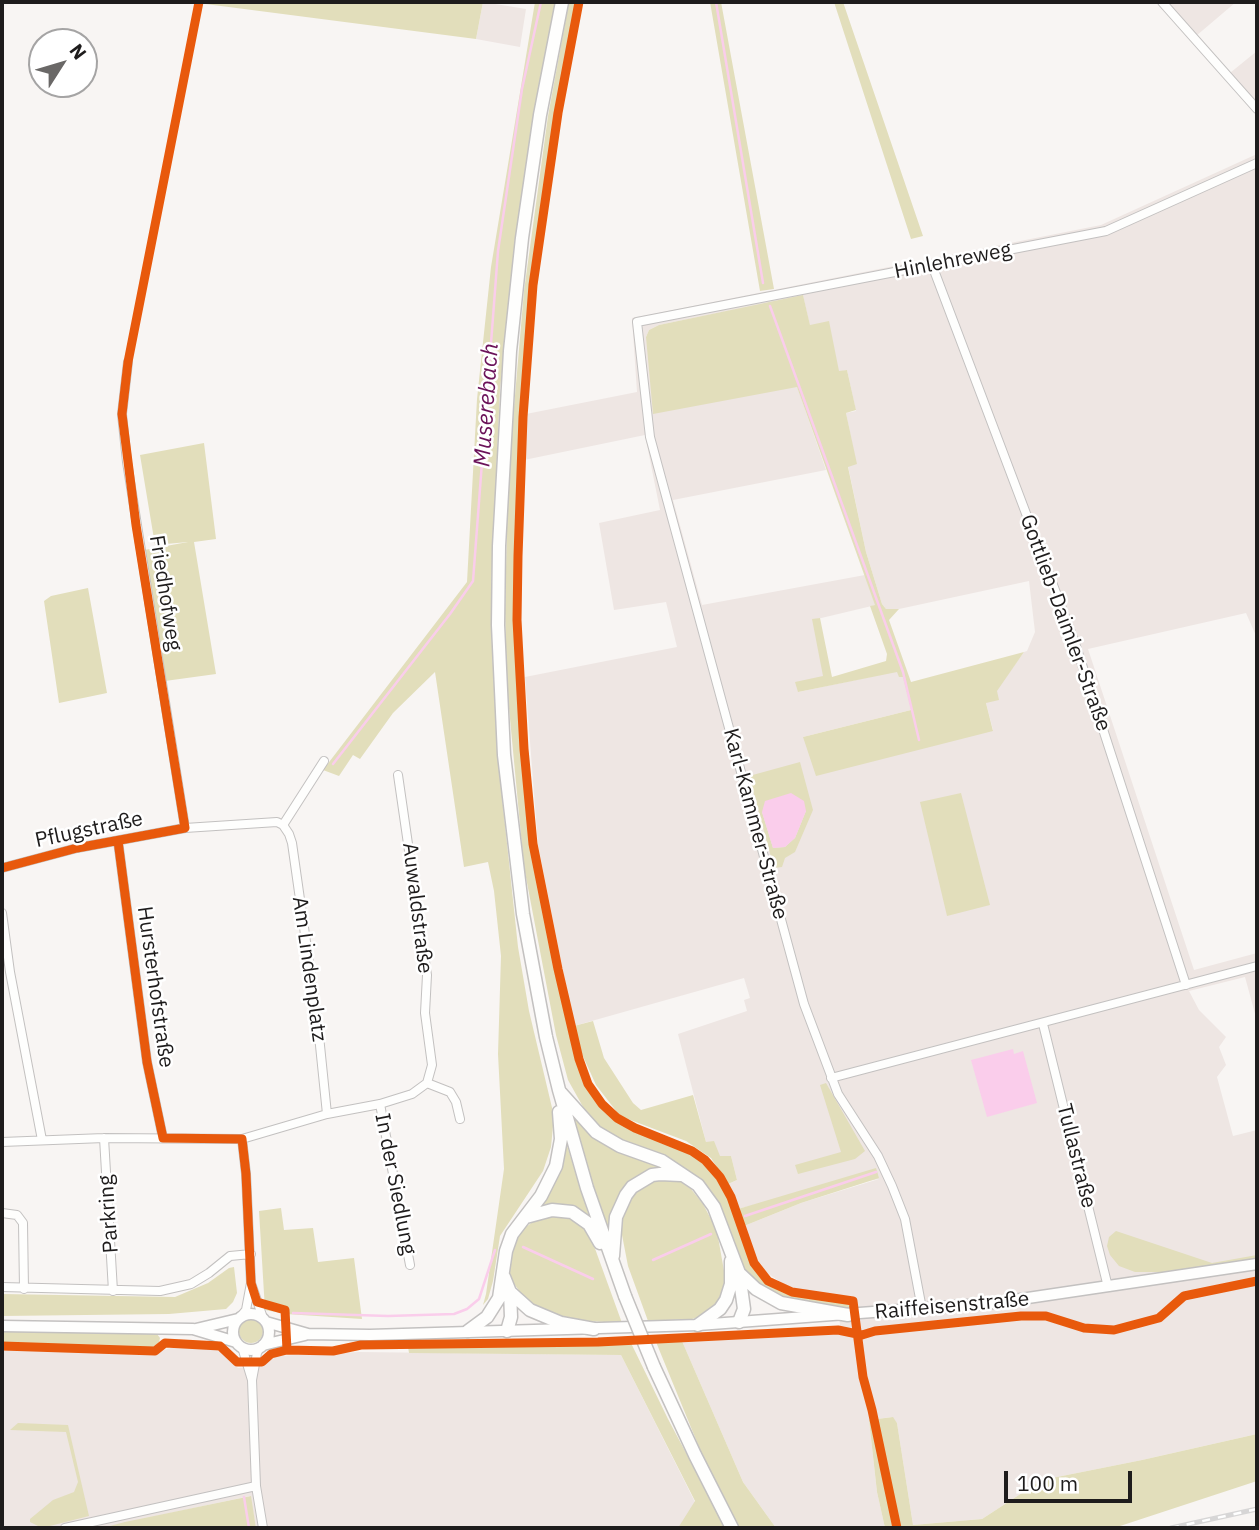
<!DOCTYPE html>
<meta charset="utf-8">
<style>
body{margin:0}
#map{position:relative;width:1259px;height:1530px;overflow:hidden;background:#f8f5f3;font-family:"IBM Plex Sans",sans-serif}
canvas{display:block}
.frame{position:absolute;inset:0;border:4px solid #1e1c1c;pointer-events:none}
.north{position:absolute;left:28px;top:28px;width:70px;height:70px;box-sizing:border-box;background:#fff;border:2px solid #a5a4a4;border-radius:50%;rotate:53deg;font-size:19px;font-weight:700;line-height:28px;text-align:center;color:#1e1c1c}
.north::after{content:'';display:block;margin:auto;width:24px;height:32px;background:#6a6867;clip-path:polygon(50% 0,100% 100%,50% 72%,0 100%)}
.scale{position:absolute;left:1004px;top:1471px;width:128px;height:32px;box-sizing:border-box;border:4px solid #1e1c1c;border-top:0;padding-left:9px;font-size:21px;line-height:24px;white-space:nowrap;color:#1e1c1c;-webkit-text-stroke:5px #fff;paint-order:stroke}
</style>
<div id="map">
<canvas width="1259" height="1530"></canvas>
<div class="frame"></div>
<div class="north">N</div>
<div class="scale">100 m</div>
</div>
<script>
const c = document.querySelector('canvas').getContext('2d');
c.lineJoin = 'round';
function fill(path, color) {
  c.fillStyle = color;
  c.fill(path, 'evenodd');
}
function poly(rows) {
  const path = new Path2D();
  for (const r of rows) {
    if (r.length === 3) {
      path.moveTo(r[0] + r[2], r[1]);
      path.arc(r[0], r[1], r[2], 0, 2 * Math.PI);
      continue;
    }
    path.moveTo(r[0], r[1]);
    for (let i = 2; i < r.length; i += 2) path.lineTo(r[i], r[i + 1]);
  }
  return path;
}
function strokePath(path, color, width, dash) {
  c.strokeStyle = color;
  c.lineWidth = width;
  c.lineCap = dash ? 'butt' : 'round';
  c.setLineDash(dash || []);
  c.stroke(path);
}
function drawText(font, color, halo, rows, align = 'center') {
  c.font = font + ' "IBM Plex Sans",sans-serif';
  c.lineWidth = 5;
  c.setLineDash([]);
  c.textBaseline = 'middle';
  c.strokeStyle = halo;
  c.fillStyle = color;
  for (const [text, x, y, turn = 0] of rows) {
    c.save();
    c.translate(x, y);
    c.rotate((+turn || 0) * Math.PI / 180);
    c.textAlign = isNaN(turn) ? turn : align;
    if (halo) c.strokeText(text, 0, 0);
    c.fillText(text, 0, 0);
    c.restore();
  }
}
fill(poly([
 [483,2,526,9,520,47,476,39],
 [1165,2,1236,2,1196,36],
 [1257,51,1257,115,1225,77],
 [1257,154,1257,638,1246,613,1088,649,1194,970,1257,953,1257,1021,1245,977,1189,991,1199,1010,1226,1037,1219,1047,1226,1065,1217,1077,1233,1136,1257,1130,1257,1434,1142,1460,1042,1480,982,1519,913,1525,897,1423,892,1417,869,1420,877,1492,885,1528,776,1528,743,1482,682,1341,841,1332,836,1294,815,1294,788,1287,767,1273,754,1255,744,1226,801,1203,879,1179,798,1193,738,1209,728,1184,737,1180,731,1156,720,1157,706,1142,678,1034,747,1011,744,1000,750,998,744,978,574,1026,538,845,525,677,677,647,666,602,614,610,599,523,660,510,645,435,524,460,526,414,637,392,632,318,1101,225],
 [803,296,810,326,839,372,847,370,856,411,846,413,856,463,848,466,866,552,882,604,886,609,899,609,1029,581,1035,632,1027,651,1024,652,986,703,993,730,803,737,911,710,903,676,898,671,798,692,824,676,813,620,876,605,865,575,702,605,673,500,826,470,797,386,646,337,649,330,659,325],
 [174,1347,216,1347,238,1368,261,1366,276,1356,359,1352,621,1355,708,1528,256,1528,250,1496,101,1528,2,1528,2,1348,154,1353]
]), '#eee6e3');
fill(poly([
 [190,2,483,2,476,39],
 [535,2,556,2,524,179,500,389,491,589,492,650,501,787,518,947,529,1011,554,1116,551,1147,543,1171,500,1236,493,1281,488,1299,483,1305,486,1294,504,1169,498,1054,501,956,494,891,488,862,464,867,435,672,393,713,360,759,353,755,339,776,323,770,467,582,477,399,491,267],
 [569,2,578,2,564,66,543,200,524,357,516,518,515,623,521,757,531,844,545,924,575,1056,583,1081,595,1099,616,1122,678,1146,690,1153,712,1171,728,1198,751,1263,767,1284,786,1294,851,1302,851,1309,833,1308,784,1299,752,1279,742,1266,708,1189,695,1175,664,1155,612,1137,598,1128,587,1114,568,1080,556,1035,524,867,507,687,505,612,508,477,524,291,548,116],
 [710,2,721,2,774,289,760,291],
 [834,2,843,2,923,236,911,239],
 [803,295,810,325,829,321,839,371,847,370,856,410,846,413,857,464,848,467,866,552,882,604,886,609,899,609,889,620,911,682,1024,652,997,691,999,700,986,703,993,731,816,776,803,737,911,710,903,677,899,677,897,672,798,692,795,682,823,676,812,619,820,618,832,677,886,661,887,654,870,606,875,605,797,387,653,414,646,337,649,330,659,325],
 [204,443,216,539,194,542,216,674,165,681,144,550,188,542,155,545,140,455],
 [88,588,107,693,59,703,44,601,51,596],
 [800,762,813,810,795,852,785,858,782,867,774,868,749,776],
 [806,811,795,838,785,847,773,848,762,812],
 [961,793,990,905,947,916,920,802],
 [593,1021,604,1058,633,1103,641,1110,693,1095,706,1142,714,1141,720,1156,731,1156,737,1180,728,1184,711,1158,686,1141,620,1116,596,1085,582,1054,574,1026],
 [826,1083,865,1151,855,1159,798,1174,795,1165,841,1152,820,1085],
 [571,1112,665,1167,633,1181,609,1236],
 [566,1142,589,1216,587,1218,536,1209,550,1191,561,1167],
 [876,1168,879,1178,801,1203,744,1226,738,1209],
 [650,1180,678,1180,691,1189,703,1204,712,1221,718,1237,726,1282,724,1295,716,1308,708,1314,692,1319,648,1321,628,1266,622,1235,622,1216,631,1195],
 [281,1208,284,1230,313,1228,318,1262,354,1258,362,1319,286,1314,265,1310,259,1211],
 [548,1214,574,1217,589,1232,622,1323,587,1321,544,1313,525,1299,512,1281,508,1267,515,1241,523,1229,538,1218],
 [1116,1231,1212,1263,1257,1255,1257,1259,1214,1267,1163,1272,1135,1272,1119,1266,1110,1255,1107,1246,1109,1237],
 [234,1267,237,1293,233,1302,226,1309,169,1314,2,1316,2,1294,175,1297,208,1283,229,1268],
 [251,1331,12],
 [2,1330,157,1334,160,1338,159,1342,152,1348,2,1343],
 [682,1341,743,1482,776,1528,739,1528,708,1469,656,1342],
 [631,1343,668,1419,726,1528,678,1528,695,1501,621,1355,409,1353,408,1347],
 [893,1417,897,1423,913,1525,982,1519,1042,1480,1142,1460,1257,1434,1257,1481,1114,1528,900,1528,877,1419],
 [869,1420,871,1420,894,1528,885,1528,877,1492],
 [18,1423,68,1425,89,1516,42,1528,30,1522,30,1519,53,1500,74,1492,78,1482,66,1432,10,1430],
 [251,1496,256,1528,102,1528,125,1522]
]), '#e2debb');
fill(poly([
 [791,793,804,801,806,811,795,838,785,847,773,848,762,812,765,801],
 [1013,1049,1014,1054,1023,1051,1037,1103,987,1117,971,1060]
]), '#facdeb');
strokePath(poly([
 [716,2,763,283],
 [770,306,903,672,919,740],
 [333,764,450,614,473,581,498,251,522,89,541,2],
 [745,1216,876,1172],
 [523,1247,593,1279],
 [653,1260,711,1234],
 [293,1313,388,1316,454,1314,467,1309,479,1299,495,1250],
 [244,1497,249,1528]
]), '#facdeb', 2.5);
const minor = poly([
 [1162,2,1257,109],
 [932,265,1075,643,1186,985],
 [128,362,122,414,127,462,185,828],
 [283,825,289,834,292,843,318,1026,327,1114],
 [283,825,324,761],
 [118,841,147,1062,163,1138],
 [2,868,77,848,185,828,277,822,283,825],
 [2,913,10,972,42,1140],
 [1043,1024,1108,1287],
 [831,1078,1257,966],
 [427,1083,450,1092,456,1102,460,1119],
 [380,1104,410,1265],
 [104,1138,113,1291],
 [2,1142,104,1138,242,1139,327,1114,380,1104,412,1094,427,1083,432,1065,425,1013,427,975,398,775],
 [2,1213,17,1215,23,1223,24,1289],
 [251,1283,263,1318],
 [2,1287,160,1291,191,1284,209,1273,230,1256,251,1254],
 [922,1309,905,1219,892,1186,878,1156,838,1094,804,1004,650,437,637,322,1106,231,1257,163],
 [241,1316,246,1310,251,1283,246,1174,242,1139],
 [242,1347,252,1380],
 [260,1347,257,1353,252,1380,256,1486,263,1528],
 [65,1528,256,1486]
]);
const tertiary = poly([
 [251,1332,18],
 [266,1322,308,1334,370,1335,698,1325,994,1303,1257,1264],
 [2,1326,193,1329,236,1342],
 [196,1329,238,1319],
 [263,1345,305,1335]
]);
const primary = poly([
 [562,2,540,115,522,238,510,351,499,546,498,625,504,755,523,914,546,1037,559,1090,587,1188,625,1296],
 [561,1093,596,1132,620,1146,662,1161,698,1185,714,1207,739,1273,756,1289,781,1303,848,1315],
 [526,1217,552,1210,572,1212,589,1224,600,1243],
 [613,1256,616,1217,626,1195,632,1187,652,1175,660,1174,681,1175],
 [504,1277,510,1292,530,1310,561,1323,594,1329],
 [739,1322,744,1309,739,1273],
 [698,1325,720,1309,726,1300,731,1284,731,1261],
 [468,1331,487,1317,499,1298,506,1251,512,1234,541,1196,556,1166,561,1139,559,1112],
 [507,1331,511,1317,510,1292],
 [654,1367,695,1455,732,1528]
]);
strokePath(minor, '#c3c1c0', 10);
strokePath(tertiary, '#c3c1c0', 13);
strokePath(primary, '#c3c1c0', 15);
strokePath(minor, '#fefefd', 8);
strokePath(tertiary, '#fefefd', 10);
strokePath(primary, '#fefefd', 12);
const rail = poly([
 [1171,1528,1257,1509]
]);
strokePath(rail, '#d7d6d6', 5);
strokePath(rail, '#fff', 2.5, [8]);
const primaryBridge = poly([
 [625,1296,654,1367]
]);
strokePath(primaryBridge, '#c3c1c0', 15, []);
strokePath(primaryBridge, '#fefefd', 12);
strokePath(poly([
 [579,2,558,113,533,285,523,417,518,556,517,620,524,749,533,844,558,969,579,1059,588,1084,602,1104,617,1118,635,1128,692,1151,705,1160,720,1177,731,1197,754,1263,768,1281,792,1292,853,1301,863,1377,872,1410,897,1528],
 [118,841,147,1062,163,1138,242,1139,246,1174,251,1283,257,1302,285,1310,287,1350],
 [2,868,77,848,185,828,136,525,122,414,128,362,199,2],
 [2,1346,155,1351,165,1343,220,1346,237,1362,262,1362,271,1354,287,1350,333,1351,361,1345,598,1342,838,1330,862,1335,875,1331,1021,1316,1046,1316,1084,1328,1114,1330,1159,1318,1184,1296,1257,1281]
]), '#e8590c', 9);
drawText('21px', '#1e1c1c', '#fff', [
 ["Hinlehreweg",953,261,-11],
 ["Friedhofweg",165,593,81],
 ["Gottlieb-Daimler-Straße",1065,623,70],
 ["Karl-Kammer-Straße",755,824,75],
 ["Pflugstraße",89,830,-12],
 ["Auwaldstraße",417,908,83],
 ["Am Lindenplatz",309,969,82],
 ["Hursterhofstraße",155,987,82],
 ["Tullastraße",1076,1156,76],
 ["In der Siedlung",395,1184,79],
 ["Parkring",109,1214,-94],
 ["Raiffeisenstraße",952,1306,-5]
]);
drawText('italic 23px', '#6b1259', '#fff', [
 ["Muserebach",487,405,-86]
]);
</script>
